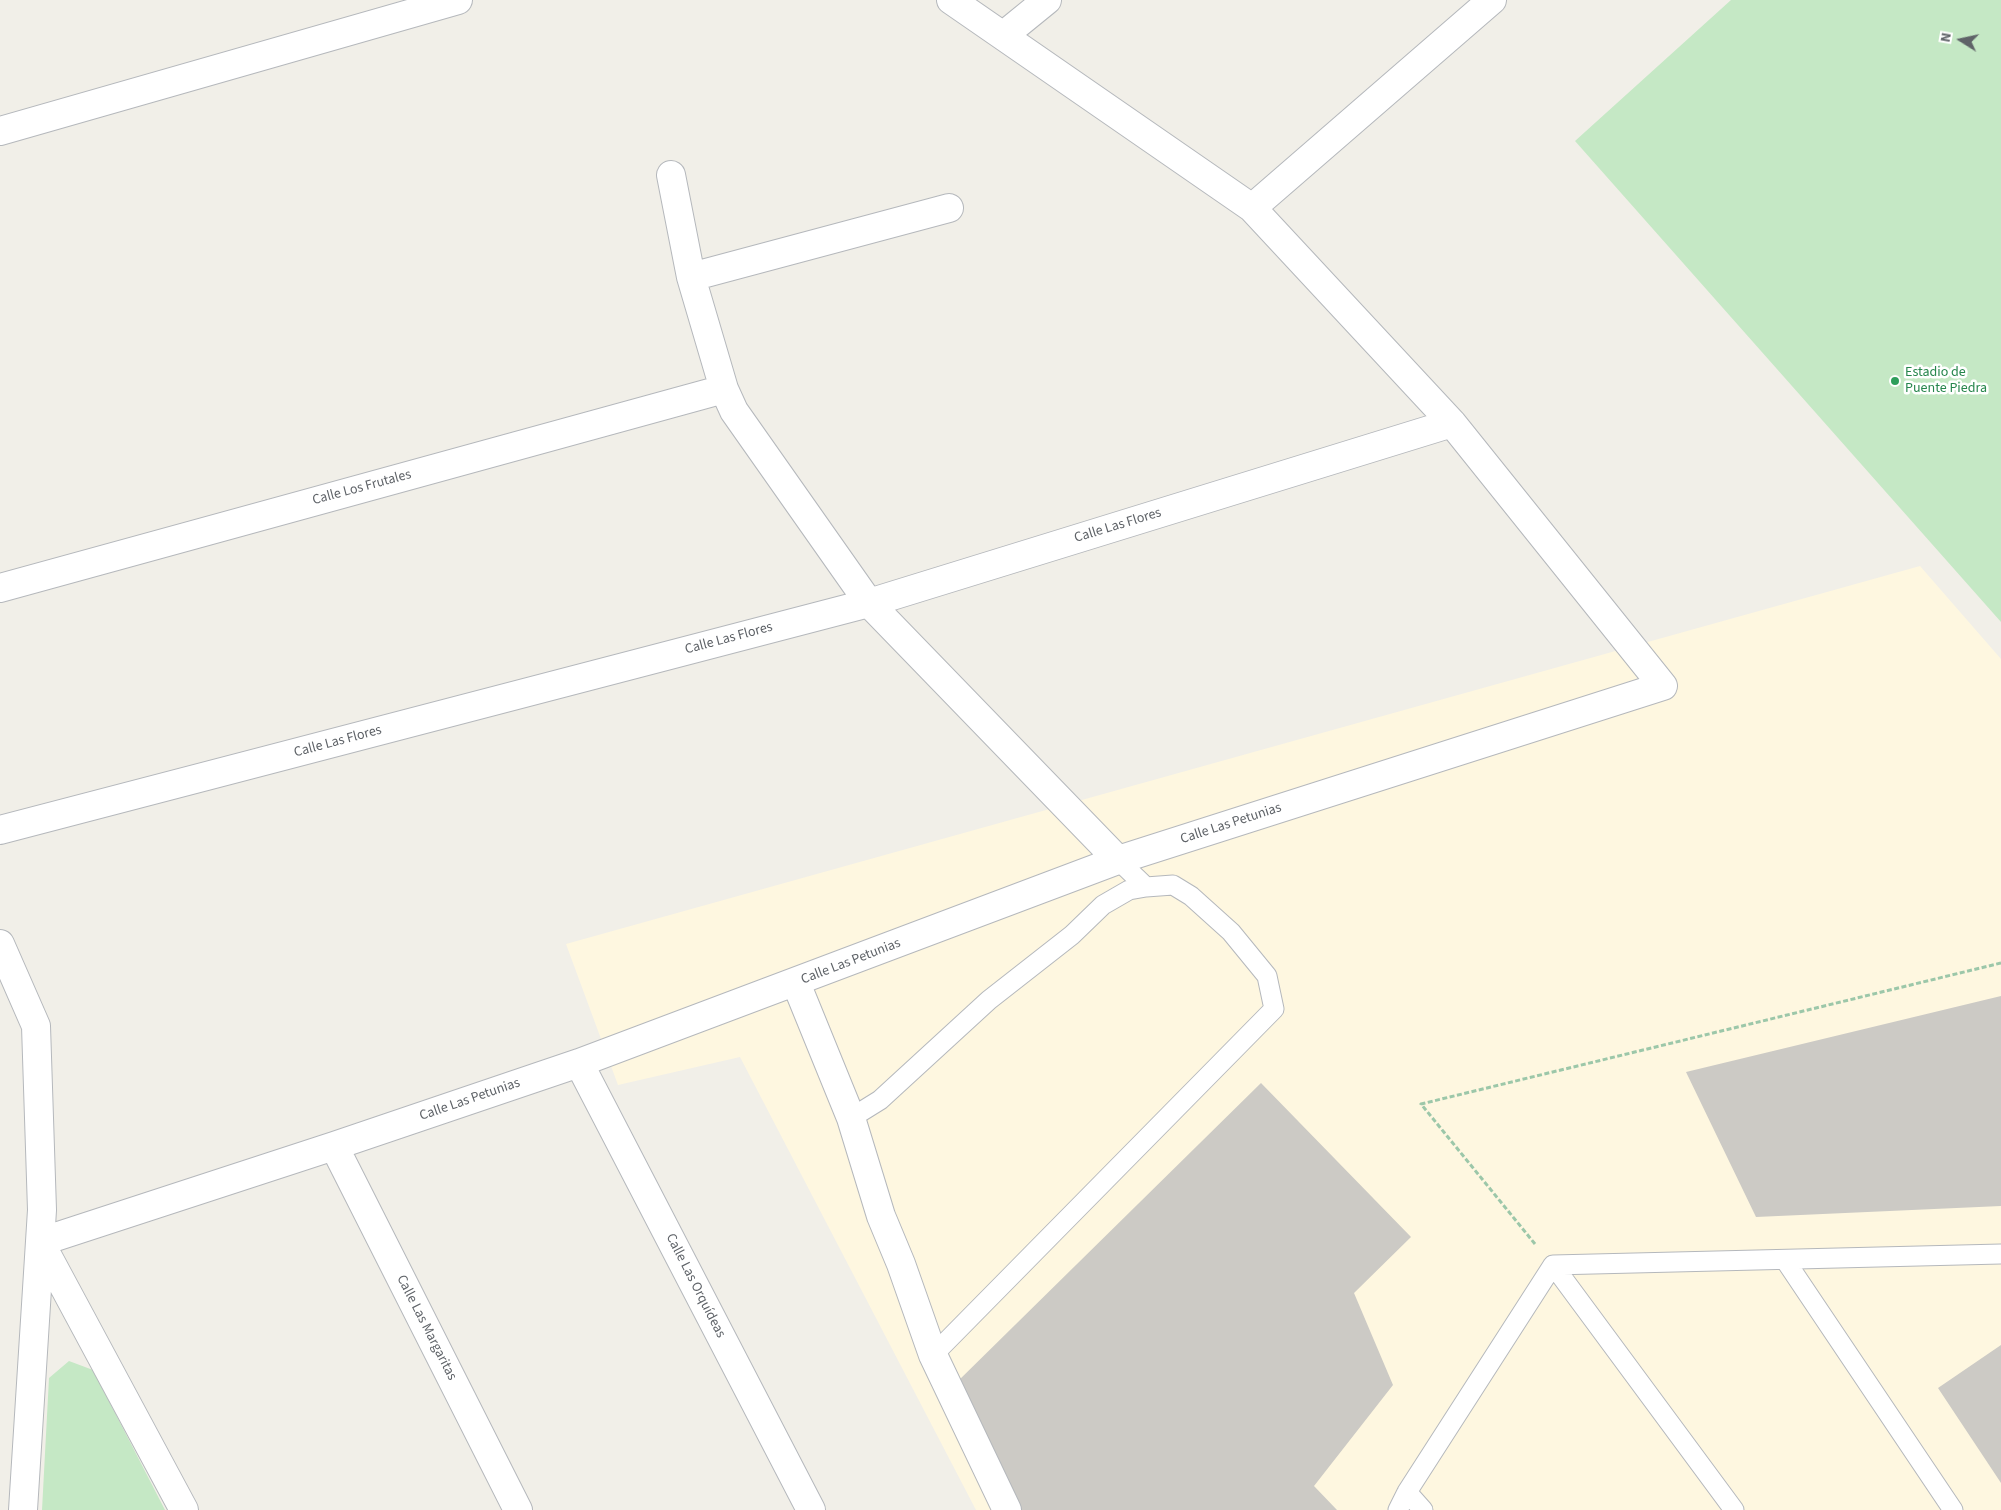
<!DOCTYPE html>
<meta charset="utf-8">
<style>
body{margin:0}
#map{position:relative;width:2001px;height:1510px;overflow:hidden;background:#f1efe8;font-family:"Source Sans 3",sans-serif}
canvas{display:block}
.north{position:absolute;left:1936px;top:15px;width:50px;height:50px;-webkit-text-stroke:4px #fff;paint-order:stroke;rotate:280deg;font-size:14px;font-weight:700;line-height:20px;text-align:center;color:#5f6368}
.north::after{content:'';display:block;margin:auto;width:18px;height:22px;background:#5f6368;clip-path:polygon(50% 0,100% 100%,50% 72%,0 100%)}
</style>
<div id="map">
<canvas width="2001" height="1510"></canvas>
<div class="north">N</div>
</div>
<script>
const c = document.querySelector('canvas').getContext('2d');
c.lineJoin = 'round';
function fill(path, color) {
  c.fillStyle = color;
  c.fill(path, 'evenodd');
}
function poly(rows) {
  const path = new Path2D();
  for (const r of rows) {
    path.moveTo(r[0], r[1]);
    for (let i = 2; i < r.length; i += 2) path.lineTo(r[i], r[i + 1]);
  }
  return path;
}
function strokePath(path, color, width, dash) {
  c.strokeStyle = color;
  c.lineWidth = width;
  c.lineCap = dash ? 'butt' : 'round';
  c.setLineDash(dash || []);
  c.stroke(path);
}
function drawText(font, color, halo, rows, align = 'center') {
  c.font = font + ' "Source Sans 3",sans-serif';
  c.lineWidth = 5;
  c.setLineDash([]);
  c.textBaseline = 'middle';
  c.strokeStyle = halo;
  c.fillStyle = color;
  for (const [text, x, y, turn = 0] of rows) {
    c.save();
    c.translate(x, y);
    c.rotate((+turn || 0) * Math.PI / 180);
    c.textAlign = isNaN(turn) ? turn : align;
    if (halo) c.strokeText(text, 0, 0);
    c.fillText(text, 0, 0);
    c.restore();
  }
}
fill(poly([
 [1920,566,2001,659,2001,1510,976,1510,740,1057,618,1085,566,944]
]), '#fef7e0');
fill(poly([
 [1731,0,2001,0,2001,622,1575,141],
 [69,1361,93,1370,165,1510,42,1510,49,1378]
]), '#c5e8c5');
fill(poly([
 [2001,996,2001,1206,1756,1217,1686,1072],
 [1261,1083,1411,1237,1354,1293,1393,1385,1314,1486,1337,1510,1021,1510,954,1385],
 [2001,1345,2001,1483,1938,1388]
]), '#cccac5');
const service = poly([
 [851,1118,880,1100,989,1000,1072,935,1103,905,1129,890,1146,887,1118,860],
 [1785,1260,1953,1510],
 [1553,1265,2001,1254],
 [1553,1265,1734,1510],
 [933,1355,1274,1009,1267,976,1231,932,1191,896,1173,885,1146,887],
 [1407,1492,1423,1510],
 [1398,1510,1407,1492,1553,1265]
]);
const minor = poly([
 [1004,35,1047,0],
 [0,131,458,0],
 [671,175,691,277,724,389,734,411,869,603,1118,860],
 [1252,208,1492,0],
 [691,277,949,208],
 [0,588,724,389],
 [0,830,869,603,1452,423],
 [0,944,36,1026,42,1210,23,1510],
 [796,983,851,1118,881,1216,901,1264,933,1355,1007,1510],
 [579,1063,811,1510],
 [334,1146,518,1510],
 [184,1510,40,1242,334,1146,579,1063,1118,860,1663,686,1452,423,1252,208,951,0]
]);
strokePath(service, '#b5b8bc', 21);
strokePath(minor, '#b5b8bc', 30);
strokePath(poly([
 [1535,1244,1421,1104,2001,963]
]), '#9cc7a9', 3, [5, 2.5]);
strokePath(service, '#fff', 19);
strokePath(minor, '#fff', 28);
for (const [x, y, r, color] of [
 [1895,381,5,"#2e9e5b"]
]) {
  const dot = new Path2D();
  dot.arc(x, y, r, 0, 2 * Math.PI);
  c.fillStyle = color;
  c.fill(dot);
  strokePath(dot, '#fff', 2);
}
drawText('14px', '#27864d', '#fff', [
 ["Estadio de",1905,373],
 ["Puente Piedra",1905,389]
], 'left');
drawText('14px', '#5f6368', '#fff', [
 ["Calle Los Frutales",362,488,-15],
 ["Calle Las Flores",1118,526,-17],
 ["Calle Las Flores",729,639,-15],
 ["Calle Las Flores",338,742,-15],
 ["Calle Las Petunias",1231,824,-18],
 ["Calle Las Petunias",851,962,-21],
 ["Calle Las Petunias",470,1100,-19],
 ["Calle Las Orquídeas",695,1286,63],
 ["Calle Las Margaritas",426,1328,63]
]);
</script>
